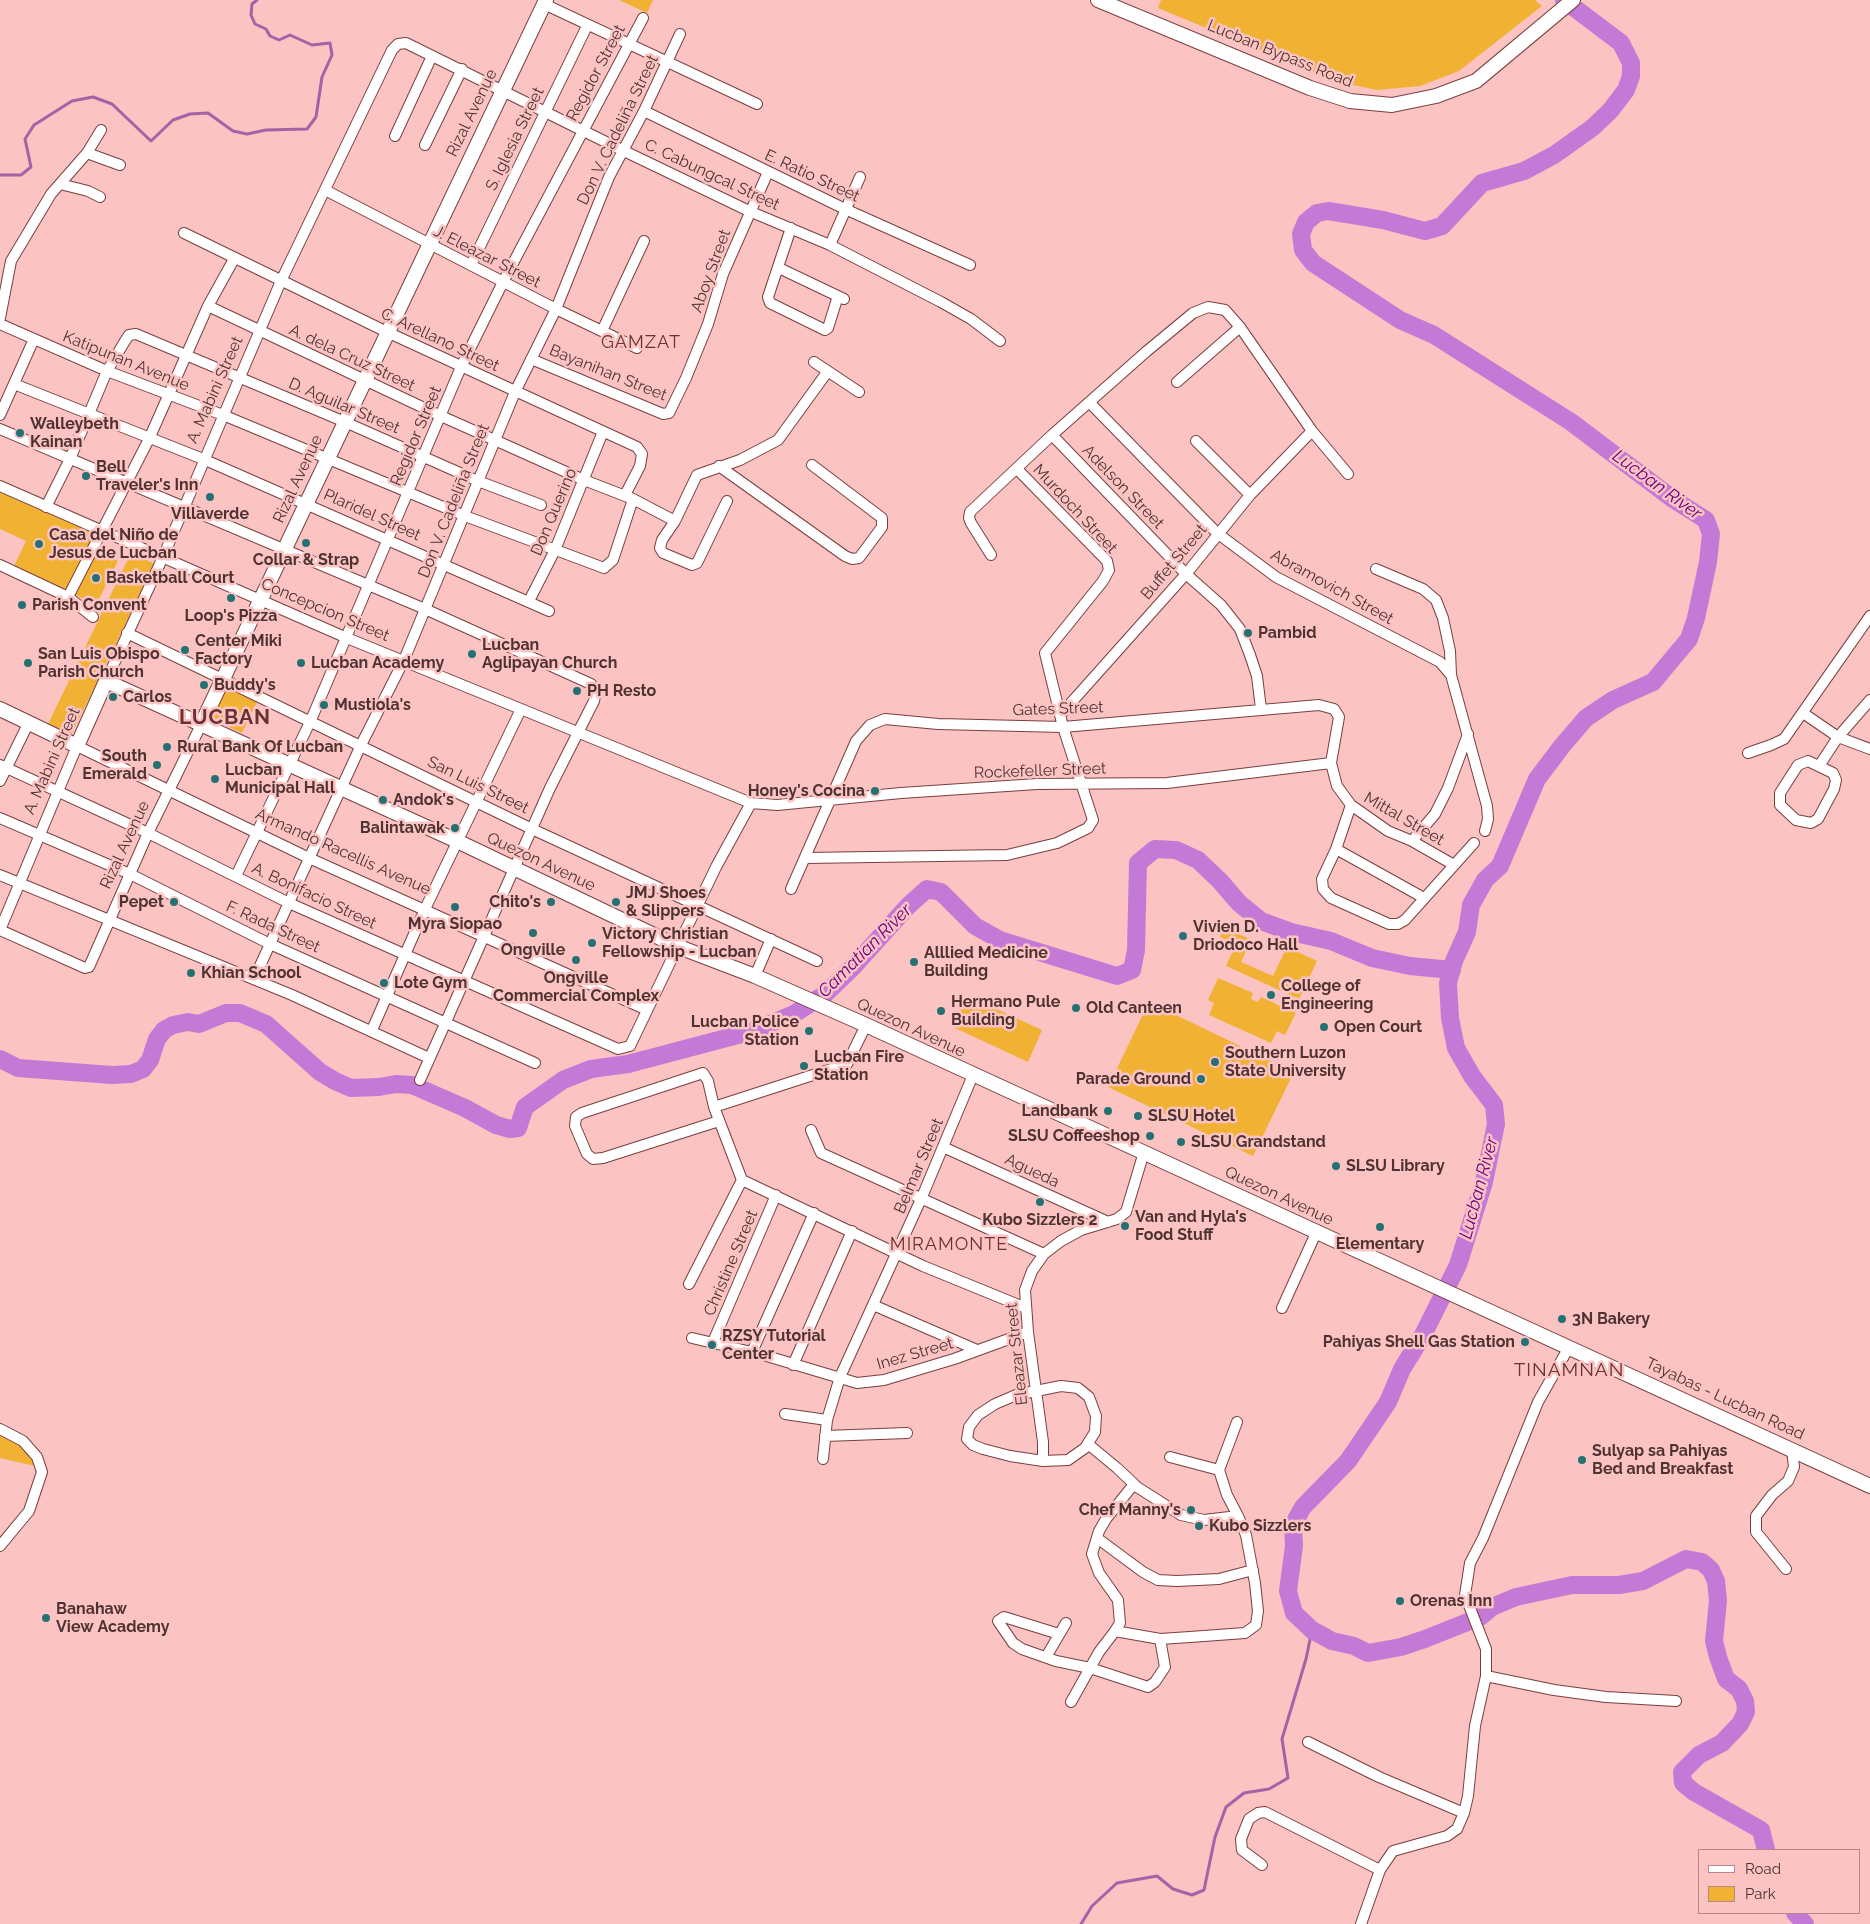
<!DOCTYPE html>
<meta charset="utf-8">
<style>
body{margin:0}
#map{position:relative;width:1870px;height:1924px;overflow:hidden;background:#fbc3c2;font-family:Raleway,sans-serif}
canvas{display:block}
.legend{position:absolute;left:1698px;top:1849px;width:162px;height:65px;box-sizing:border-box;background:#fbc3c2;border:1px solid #b68989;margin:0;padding:6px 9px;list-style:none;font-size:15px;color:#4f3333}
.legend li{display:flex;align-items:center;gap:10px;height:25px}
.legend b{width:25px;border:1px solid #b68989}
</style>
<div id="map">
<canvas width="1870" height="1924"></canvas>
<ul class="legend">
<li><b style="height:6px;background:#fff"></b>Road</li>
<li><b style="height:14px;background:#f1b234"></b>Park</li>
</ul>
</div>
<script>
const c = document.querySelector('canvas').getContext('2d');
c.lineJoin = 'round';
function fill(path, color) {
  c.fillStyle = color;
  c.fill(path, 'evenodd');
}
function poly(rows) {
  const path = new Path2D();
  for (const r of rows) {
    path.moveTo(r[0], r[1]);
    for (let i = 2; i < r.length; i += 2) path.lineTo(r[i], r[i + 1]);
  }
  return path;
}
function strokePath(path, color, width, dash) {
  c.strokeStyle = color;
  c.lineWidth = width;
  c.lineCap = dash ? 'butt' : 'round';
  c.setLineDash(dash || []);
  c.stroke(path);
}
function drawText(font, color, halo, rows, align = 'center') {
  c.font = font + ' Raleway,sans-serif';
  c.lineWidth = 5;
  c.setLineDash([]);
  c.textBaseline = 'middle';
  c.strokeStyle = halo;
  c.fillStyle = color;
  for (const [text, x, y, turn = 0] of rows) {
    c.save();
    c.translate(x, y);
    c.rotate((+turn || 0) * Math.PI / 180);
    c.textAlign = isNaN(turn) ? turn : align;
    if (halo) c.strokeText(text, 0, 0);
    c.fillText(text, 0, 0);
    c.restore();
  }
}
fill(poly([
 [619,0,653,0,647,13],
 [1161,0,1535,0,1542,6,1459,71,1420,86,1377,90,1334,81,1158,8],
 [0,489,97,533,66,593,13,568,26,541,0,529],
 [96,550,118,561,96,605,74,594],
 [131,553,155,564,70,737,47,726],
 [223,687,257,702,242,733,209,718],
 [1225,927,1251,940,1241,962,1273,976,1287,947,1317,961,1299,999,1226,966,1236,944,1220,937],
 [1218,978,1253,993,1251,999,1258,1002,1261,997,1296,1013,1285,1035,1277,1031,1271,1043,1209,1015,1214,1003,1208,1000],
 [968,996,1042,1030,1028,1062,953,1027],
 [1149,1002,1294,1072,1253,1156,1108,1087],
 [0,1435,22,1445,34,1460,35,1466,0,1458]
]), '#f1b234');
strokePath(poly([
 [0,175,21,175,31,167,25,139,34,125,72,101,93,97,112,104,151,141,173,120,190,114,208,113,233,131,247,134,266,130,307,129,316,117,322,77,332,55,330,43,312,45,290,35,279,40,270,36,266,29,255,24,251,15,252,4,257,0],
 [1081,1924,1092,1906,1117,1883,1157,1876,1173,1889,1192,1895,1204,1890,1215,1837,1226,1807,1244,1793,1269,1789,1288,1778,1282,1739,1306,1659,1312,1630]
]), '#a264a6', 3);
strokePath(poly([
 [1564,0,1621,43,1631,63,1631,76,1626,90,1610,111,1592,128,1554,155,1524,171,1482,183,1442,226,1425,231,1383,220,1328,211,1317,213,1306,222,1301,234,1303,250,1313,263,1400,320,1434,335,1571,422,1673,499,1706,520,1711,534,1708,562,1696,618,1689,639,1653,682,1613,700,1586,718,1562,746,1537,779,1500,866,1485,880,1471,905,1467,932,1454,961,1448,983,1450,1018,1456,1048,1472,1076,1494,1105,1496,1124,1484,1182,1458,1265,1423,1335,1402,1369,1388,1402,1348,1461,1303,1507,1293,1525,1294,1546,1288,1591,1294,1613,1312,1630,1332,1641,1354,1646,1368,1653,1401,1647,1425,1639,1480,1617,1492,1607,1516,1597,1572,1585,1619,1585,1643,1581,1686,1559,1702,1562,1711,1570,1716,1581,1718,1600,1714,1641,1718,1657,1726,1679,1739,1689,1745,1701,1746,1712,1740,1724,1722,1743,1699,1755,1682,1772,1683,1783,1694,1792,1761,1830,1766,1850],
 [0,1059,18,1068,112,1075,131,1074,143,1069,150,1060,157,1039,164,1030,173,1025,188,1022,199,1024,226,1013,240,1013,266,1024,320,1072,335,1081,351,1088,379,1087,396,1084,412,1085,465,1108,496,1125,510,1129,518,1128,525,1107,563,1080,591,1069,628,1064,753,1031,794,1014,825,994,853,967,908,906,927,889,941,892,975,926,1000,940,1117,976,1132,970,1136,950,1138,863,1155,849,1176,850,1198,860,1220,881,1239,903,1261,921,1291,932,1331,941,1372,958,1410,966,1452,970],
 [1795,1913,1805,1924]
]), '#c579d7', 18);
const minor = poly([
 [544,4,757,104],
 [644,111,845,209,970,265],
 [395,136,432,56],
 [425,145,462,69],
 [87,153,120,165],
 [60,184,88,191,100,197],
 [325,190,556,309,637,348],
 [791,228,768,297,770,303,825,330,828,328,838,296],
 [184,233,387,332,637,447,642,454,640,466,625,495],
 [830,245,860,177],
 [471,265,587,26],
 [779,268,844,299],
 [208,306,441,416,584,480,633,499,675,521],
 [0,318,11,261,51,194,87,153,101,130],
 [0,324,107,371,223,415,465,516,604,568,613,560,633,499],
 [602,331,644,241],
 [531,359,663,414,669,413,686,378,708,324,723,274,768,172],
 [814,362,859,392],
 [1177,382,1240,327],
 [14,384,203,459,549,611],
 [1090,403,1217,533,1276,577,1440,662,1451,675,1487,806,1488,819,1485,831],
 [0,415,34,339],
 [0,429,425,609,591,684,596,692,594,701,550,788,420,1080],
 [1052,435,1186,574,1221,605,1240,629,1250,655,1257,676,1261,709],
 [1196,441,1250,495],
 [719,466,845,556,852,559,859,558,882,527,882,518,812,465],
 [0,486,347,638,751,803,777,805,901,793,1037,784,1167,783,1331,763],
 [727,501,697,563,692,565,663,553,660,548,662,540,675,521,697,475,740,460,778,440,828,371],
 [46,507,70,459,107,371,125,341,129,335,136,334,345,422,478,481,541,505],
 [991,555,971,523,969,518,970,512,1052,435,1147,351,1193,313,1208,307,1225,310,1240,327,1312,431,1348,474],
 [0,565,68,597,93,617],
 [1376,569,1423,589,1436,600,1443,618,1450,651,1451,675],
 [68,597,149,439,208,306,234,259],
 [529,601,555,550,602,434],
 [127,633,532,829,817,961],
 [106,681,163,557,281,281,392,50,398,44,406,43,622,150,749,211,830,245,941,302,971,319,1000,341],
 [1803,713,1838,737,1870,749],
 [1061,714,1186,574,1250,495,1312,431],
 [1748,753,1771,745,1784,739,1870,616],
 [1808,761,1833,773,1836,780,1834,789,1818,819,1811,823,1796,820,1780,805,1780,793,1798,765,1808,761],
 [0,765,148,833,289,903,618,1049,630,1046,716,867,751,803],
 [1819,766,1838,737,1870,700],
 [0,781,29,722],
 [1351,805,1336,849,1322,879,1323,889,1331,898,1389,924,1398,924,1405,920,1474,843],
 [0,818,130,874,270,944,535,1063],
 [1412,841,1435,814,1448,788,1468,734],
 [1336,849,1424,898],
 [805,858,1007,855,1057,843,1088,828,1093,820,1063,727,1045,653,1103,581,1109,570,1107,561,1018,470],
 [0,875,292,995,429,1058],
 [236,876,311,720,461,367,503,282,643,18],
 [791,889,856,741,870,725,885,719,938,724,1063,727,1319,705,1334,709,1339,717,1331,763,1337,786,1351,805,1388,831,1412,841,1454,865],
 [0,930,77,746,309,858,647,1010],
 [0,930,85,968,89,967,148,833,201,725],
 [755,976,771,939],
 [254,979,361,745,404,660,515,392,556,309,609,177,644,111,680,34],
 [372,1030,425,909,521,709],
 [714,1107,847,1064,866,1025],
 [719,1121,603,1158,593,1159,587,1154,575,1126,576,1117,582,1113,703,1073,708,1081,714,1107,742,1180,923,1266,1026,1308],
 [811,1130,821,1153,1044,1254],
 [943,1147,1108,1222],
 [689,1284,742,1180],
 [873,1305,977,1350],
 [1282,1308,1316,1233],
 [692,1338,760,1354,857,1383,884,1380,954,1359,1028,1332],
 [713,1342,776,1195],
 [752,1352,814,1213],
 [793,1365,852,1231],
 [1061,1386,1078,1388,1089,1397,1096,1416,1095,1432,1085,1448,1068,1460,1043,1461,1010,1456,983,1449,973,1445,967,1439,969,1427,978,1415,995,1404,1016,1395,1061,1386],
 [785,1414,827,1420],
 [1237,1422,1219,1470,1227,1495,1238,1516],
 [0,1429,23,1441,37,1457,42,1472,29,1511,0,1546],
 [825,1436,907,1433],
 [1088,1444,1117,1468,1134,1484,1137,1487,1181,1515,1204,1520,1238,1516,1246,1535,1255,1583,1258,1611,1256,1625,1245,1633,1190,1637,1160,1639,1115,1631,1120,1623,1118,1600,1099,1573,1092,1554,1099,1531,1106,1519,1134,1484],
 [1170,1457,1219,1470],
 [823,1459,827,1420,840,1377,922,1197,973,1075],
 [1043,1461,1043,1442,1028,1332,1025,1290,1032,1271,1044,1254,1061,1241,1081,1230,1117,1219,1126,1212,1144,1152],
 [1097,1538,1143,1572,1158,1580,1177,1581,1219,1579,1253,1570],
 [1786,1569,1756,1532,1756,1516,1772,1495,1788,1481,1794,1467,1792,1449],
 [1059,1634,1004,1617,998,1621,1013,1643,1022,1649,1056,1661,1090,1668,1148,1687,1155,1682,1165,1667,1160,1639],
 [1046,1657,1066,1623],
 [1486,1676,1554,1690,1606,1697,1676,1701],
 [1071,1702,1099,1652,1115,1631],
 [1308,1742,1379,1777,1464,1813,1468,1796,1475,1726,1486,1676,1486,1649,1465,1595,1470,1563,1483,1538,1538,1402,1569,1347],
 [1262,1865,1242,1850,1241,1839,1249,1819,1258,1813,1265,1812,1380,1870],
 [1361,1924,1380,1870,1393,1851,1447,1836,1457,1829,1464,1813]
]);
const major = poly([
 [1098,0,1310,88,1350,101,1392,105,1436,96,1476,81,1573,0],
 [0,709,77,746,106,681,457,841,679,947,755,976,866,1025,1870,1486],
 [201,725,546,0]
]);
strokePath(minor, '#793f40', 12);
strokePath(major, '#793f40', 16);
strokePath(minor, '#fff', 10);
strokePath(major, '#fff', 14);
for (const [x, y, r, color] of [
 [20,433,5,"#257073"],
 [86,476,5,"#257073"],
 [210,497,5,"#257073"],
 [306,543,5,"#257073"],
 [39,544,5,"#257073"],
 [96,578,5,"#257073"],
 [231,598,5,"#257073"],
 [22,605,5,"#257073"],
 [1248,633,5,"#257073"],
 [185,650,5,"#257073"],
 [472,654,5,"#257073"],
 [28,663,5,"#257073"],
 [301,663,5,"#257073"],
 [204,685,5,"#257073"],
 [577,691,5,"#257073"],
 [113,697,5,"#257073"],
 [324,705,5,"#257073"],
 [167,747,5,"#257073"],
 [157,765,5,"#257073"],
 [215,779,5,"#257073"],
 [875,791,5,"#257073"],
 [383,800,5,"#257073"],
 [455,828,5,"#257073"],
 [174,902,5,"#257073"],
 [551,902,5,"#257073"],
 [616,902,5,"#257073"],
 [455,907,5,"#257073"],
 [533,933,5,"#257073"],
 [1183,936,5,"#257073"],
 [592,943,5,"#257073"],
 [576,960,5,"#257073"],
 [914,962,5,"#257073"],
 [191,973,5,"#257073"],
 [384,983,5,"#257073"],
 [1271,995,5,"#257073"],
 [1076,1008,5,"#257073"],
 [941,1011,5,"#257073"],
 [1324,1027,5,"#257073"],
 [809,1031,5,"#257073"],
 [1215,1062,5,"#257073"],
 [804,1066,5,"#257073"],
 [1201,1079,5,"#257073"],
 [1108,1111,5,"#257073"],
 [1138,1116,5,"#257073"],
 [1150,1136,5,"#257073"],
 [1181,1142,5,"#257073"],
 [1336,1166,5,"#257073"],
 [1040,1202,5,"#257073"],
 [1125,1226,5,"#257073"],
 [1380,1227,5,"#257073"],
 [1562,1319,5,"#257073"],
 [1525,1342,5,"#257073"],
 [712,1345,5,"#257073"],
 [1582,1460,5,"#257073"],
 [1191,1510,5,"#257073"],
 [1199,1526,5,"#257073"],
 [1400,1601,5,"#257073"],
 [46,1618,5,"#257073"]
]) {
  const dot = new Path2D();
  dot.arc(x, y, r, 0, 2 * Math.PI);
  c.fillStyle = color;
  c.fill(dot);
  strokePath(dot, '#fbc3c2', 2);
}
drawText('16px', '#4f3333', '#fbc3c2', [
 ["Lucban Bypass Road",1280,54,22],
 ["Regidor Street",596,73,-62],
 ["Rizal Avenue",472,113,-64],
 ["Don V. Cadeliña Street",618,130,-64],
 ["S. Iglesia Street",515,139,-64],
 ["C. Cabungcal Street",712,175,25],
 ["E. Ratio Street",812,176,25],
 ["J. Eleazar Street",487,257,27],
 ["Aboy Street",711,271,-70],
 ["C. Arellano Street",440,340,25],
 ["A. dela Cruz Street",352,358,25],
 ["Katipunan Avenue",126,361,22],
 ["Bayanihan Street",608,373,22],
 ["A. Mabini Street",215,390,-66],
 ["D. Aguilar Street",344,406,23],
 ["Regidor Street",416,436,-67],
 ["Rizal Avenue",298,479,-65],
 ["Adelson Street",1123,487,46],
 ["Don V. Cadeliña Street",454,501,-68],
 ["Murdoch Street",1075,509,47],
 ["Don Querino",554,512,-67],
 ["Plaridel Street",372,515,24],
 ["Buffet Street",1174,562,-50],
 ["Abramovich Street",1332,587,29],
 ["Concepcion Street",325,610,23],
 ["Gates Street",1058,709,-2],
 ["A. Mabini Street",52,761,-66],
 ["Rockefeller Street",1040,771,-2],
 ["San Luis Street",478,785,26],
 ["Mittal Street",1404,819,30],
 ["Rizal Avenue",125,845,-65],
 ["Armando Racellis Avenue",343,852,24],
 ["Quezon Avenue",541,862,25],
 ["A. Bonifacio Street",314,896,25],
 ["F. Rada Street",273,927,25],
 ["Quezon Avenue",911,1028,25],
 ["Belmar Street",919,1166,-67],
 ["Agueda",1032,1171,25],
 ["Quezon Avenue",1279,1196,25],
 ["Christine Street",731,1263,-67],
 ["Inez Street",915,1354,-16],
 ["Eleazar Street",1017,1354,-96],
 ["Tayabas - Lucban Road",1725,1399,25]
]);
drawText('bold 16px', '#4f3333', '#fbc3c2', [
 ["Walleybeth",30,424],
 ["Kainan",30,442],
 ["Bell",96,467],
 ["Traveler's Inn",96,485],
 ["Villaverde",210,514,"center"],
 ["Casa del Niño de",49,535],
 ["Jesus de Lucban",49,553],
 ["Collar & Strap",306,560,"center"],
 ["Basketball Court",106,578],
 ["Parish Convent",32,605],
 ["Loop's Pizza",231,616,"center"],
 ["Pambid",1258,633],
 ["Center Miki",195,641],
 ["Factory",195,659],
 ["Lucban",482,645],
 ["Aglipayan Church",482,663],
 ["San Luis Obispo",38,654],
 ["Parish Church",38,672],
 ["Lucban Academy",311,663],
 ["Buddy's",214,685],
 ["PH Resto",587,691],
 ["Carlos",123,697],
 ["Mustiola's",334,705],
 ["Rural Bank Of Lucban",177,747],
 ["South",147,756,"right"],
 ["Emerald",147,774,"right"],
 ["Lucban",225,770],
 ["Municipal Hall",225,788],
 ["Honey's Cocina",865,791,"right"],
 ["Andok's",393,800],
 ["Balintawak",445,828,"right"],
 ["JMJ Shoes",626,893],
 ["& Slippers",626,911],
 ["Pepet",164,902,"right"],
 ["Chito's",541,902,"right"],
 ["Myra Siopao",455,924,"center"],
 ["Vivien D.",1193,927],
 ["Driodoco Hall",1193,945],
 ["Victory Christian",602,934],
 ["Fellowship - Lucban",602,952],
 ["Ongville",533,950,"center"],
 ["Alllied Medicine",924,953],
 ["Building",924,971],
 ["Khian School",201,973],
 ["Ongville",576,978,"center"],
 ["Commercial Complex",576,996,"center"],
 ["Lote Gym",394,983],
 ["College of",1281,986],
 ["Engineering",1281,1004],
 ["Hermano Pule",951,1002],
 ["Building",951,1020],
 ["Old Canteen",1086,1008],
 ["Lucban Police",799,1022,"right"],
 ["Station",799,1040,"right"],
 ["Open Court",1334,1027],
 ["Southern Luzon",1225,1053],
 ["State University",1225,1071],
 ["Lucban Fire",814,1057],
 ["Station",814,1075],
 ["Parade Ground",1191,1079,"right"],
 ["Landbank",1098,1111,"right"],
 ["SLSU Hotel",1148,1116],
 ["SLSU Coffeeshop",1140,1136,"right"],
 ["SLSU Grandstand",1191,1142],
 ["SLSU Library",1346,1166],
 ["Van and Hyla's",1135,1217],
 ["Food Stuff",1135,1235],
 ["Kubo Sizzlers 2",1040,1220,"center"],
 ["Elementary",1380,1244,"center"],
 ["3N Bakery",1572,1319],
 ["RZSY Tutorial",722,1336],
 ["Center",722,1354],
 ["Pahiyas Shell Gas Station",1515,1342,"right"],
 ["Sulyap sa Pahiyas",1592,1451],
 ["Bed and Breakfast",1592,1469],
 ["Chef Manny's",1181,1510,"right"],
 ["Kubo Sizzlers",1209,1526],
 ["Orenas Inn",1410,1601],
 ["Banahaw",56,1609],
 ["View Academy",56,1627]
], 'left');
c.letterSpacing = '1px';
drawText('18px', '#6b3234', '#fbc3c2', [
 ["GAMZAT",641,343],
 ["MIRAMONTE",949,1245]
]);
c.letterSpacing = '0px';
drawText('italic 18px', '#6d0481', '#fbc3c2', [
 ["Lucban River",1657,485,36],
 ["Camatian River",865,951,-45],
 ["Lucban River",1479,1188,-75]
]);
c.letterSpacing = '1px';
drawText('19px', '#6b3234', '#fbc3c2', [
 ["TINAMNAN",1569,1370]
]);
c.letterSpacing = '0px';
c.letterSpacing = '1px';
drawText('bold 21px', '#6b3234', '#fbc3c2', [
 ["LUCBAN",225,718]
]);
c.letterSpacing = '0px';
</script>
